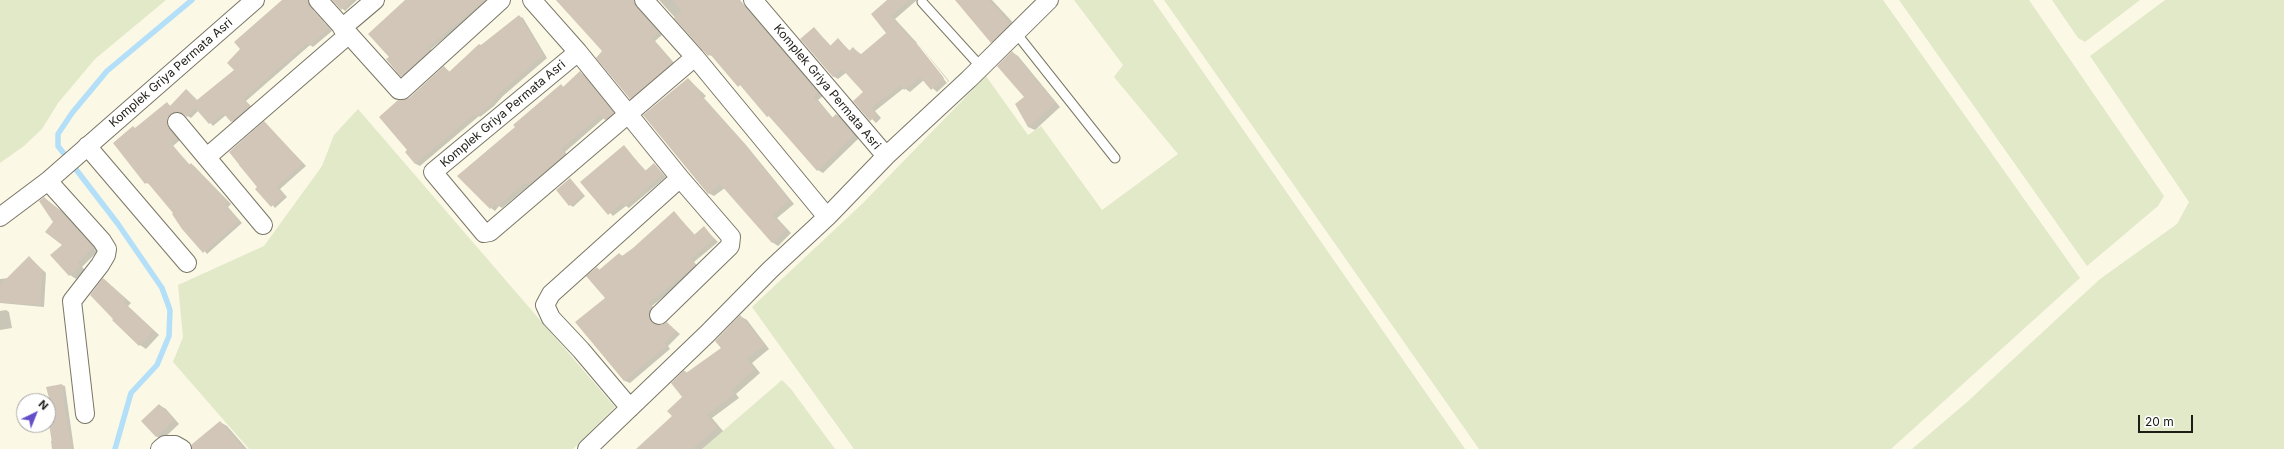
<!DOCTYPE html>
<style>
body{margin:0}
#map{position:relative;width:2284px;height:449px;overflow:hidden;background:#fcf8e6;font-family:Inter,sans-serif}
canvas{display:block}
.north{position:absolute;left:16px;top:393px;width:40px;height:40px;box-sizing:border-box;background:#fff;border:1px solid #a5a4a2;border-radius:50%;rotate:43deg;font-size:11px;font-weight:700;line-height:16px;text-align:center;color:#1d1c16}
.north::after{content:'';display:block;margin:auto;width:14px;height:18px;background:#644fc8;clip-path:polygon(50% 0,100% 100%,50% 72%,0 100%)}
.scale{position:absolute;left:2138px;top:415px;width:55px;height:18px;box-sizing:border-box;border:2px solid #1d1c16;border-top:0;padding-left:5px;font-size:12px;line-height:14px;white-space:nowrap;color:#1d1c16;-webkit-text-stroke:3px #fff;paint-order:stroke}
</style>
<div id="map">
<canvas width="2284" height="449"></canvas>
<div class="north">N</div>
<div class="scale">20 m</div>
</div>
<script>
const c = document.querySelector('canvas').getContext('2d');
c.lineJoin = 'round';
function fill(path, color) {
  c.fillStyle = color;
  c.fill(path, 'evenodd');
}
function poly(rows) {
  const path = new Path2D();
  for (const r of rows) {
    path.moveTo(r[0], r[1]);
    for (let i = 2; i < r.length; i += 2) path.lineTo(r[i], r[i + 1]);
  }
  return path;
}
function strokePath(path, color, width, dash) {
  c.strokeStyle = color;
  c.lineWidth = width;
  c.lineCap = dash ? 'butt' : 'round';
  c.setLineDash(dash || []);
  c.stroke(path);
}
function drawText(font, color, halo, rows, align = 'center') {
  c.font = font + ' Inter,sans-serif';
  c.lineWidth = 4;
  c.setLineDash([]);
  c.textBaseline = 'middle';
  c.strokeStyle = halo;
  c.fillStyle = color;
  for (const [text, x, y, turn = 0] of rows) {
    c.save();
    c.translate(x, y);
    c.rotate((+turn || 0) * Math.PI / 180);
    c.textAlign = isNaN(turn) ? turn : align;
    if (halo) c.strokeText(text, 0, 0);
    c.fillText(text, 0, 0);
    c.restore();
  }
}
fill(poly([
 [0,0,166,0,95,59,58,103,42,129,24,146,0,163],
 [1074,0,1153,0,1465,449,854,449,752,307,862,204,986,76,1028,135,1041,126,1102,210,1178,154,1114,77,1123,65],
 [1164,0,1883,0,2080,278,1891,449,1479,449],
 [1899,0,2029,0,2164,196,2158,206,2087,266],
 [2052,0,2140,0,2085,42,2078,38],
 [2165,0,2284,0,2284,449,1912,449,1967,402,2100,279,2177,224,2189,202,2090,56],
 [358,109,615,407,573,449,249,449,173,362,183,337,178,285,264,246,322,166,334,135],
 [782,380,791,389,835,449,702,449]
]), '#e1e9c8');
fill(poly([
 [284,0,311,0,313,10,332,31,313,47,310,45,246,101,253,108,235,124,226,115,213,126,199,110,191,118,184,114,173,116,170,127,180,140,173,146,190,165,194,166,231,204,228,207,242,223,207,254,150,184,146,183,136,129,167,104,171,106,187,90,198,101,235,70],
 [333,0,357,0,345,11],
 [408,0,490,0,431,49,433,52,405,78,390,57],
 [556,0,631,0,662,35,655,41,676,65,635,101,630,98,603,51],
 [659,0,740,0,823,96,818,100,833,118,837,115,842,118,859,138,823,173,818,170,715,57,709,55],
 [889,0,917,0,895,19,917,43,915,43,947,83,948,81,918,43,949,81,937,92,924,80,910,92,904,88,875,111,881,118,876,123,854,101,864,92,847,72,838,79,833,76,814,28,831,46,839,40,850,51,853,48,862,55,888,33],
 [956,0,992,0,1019,29,1000,47,991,42],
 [519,16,523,18,547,58,503,96,494,106,480,117,479,116,420,166,416,164,406,152,409,150,410,99,444,67,450,72],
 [1012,52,1018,56,1060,107,1035,130,1028,127,1017,104,1025,97],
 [580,73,585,75,618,116,610,122,604,118,565,152,569,157,534,187,530,185,502,208,499,206,495,211,491,208,517,127,561,86,564,87],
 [688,79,706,96,704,98,746,145,794,204,777,218,791,233,778,246,772,242,725,188,714,196,708,193],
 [264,123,306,166,280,189,287,197,275,208,239,165],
 [624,147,646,171,654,164,666,177,629,208,626,206,613,216,582,183],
 [570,179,585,196,573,207,570,205],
 [44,198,67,215,98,251,82,267,85,270,76,279,70,275,63,245],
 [674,212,695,235,704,228,718,242,694,262,699,268,652,306,656,311,653,320,655,325,661,326,667,323,680,334,668,346,670,349,630,383,625,381,577,323,606,298,597,268,600,270,619,254,623,256,633,249],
 [29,257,46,273,44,307,0,303,0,279,9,278],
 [104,279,131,303,128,306,159,335,146,349,140,345,115,319],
 [6,310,9,312,12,328,0,330,0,311],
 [740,316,747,320,769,349,752,363,760,373,736,394,739,398,712,418,723,431,702,449,650,449,674,416,683,397,685,371,687,373,722,348],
 [62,385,65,386,74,449,52,449,51,441,53,441,48,401,46,399,50,398,48,387],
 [159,405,166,409,179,424,162,440,156,436],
 [220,422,227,426,247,449,192,449]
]), '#0003');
strokePath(poly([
 [115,449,131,393,157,365,169,336,170,310,162,288,118,224,58,146,58,134,72,113,107,71,192,0]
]), '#b3dff8', 5.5);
fill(poly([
 [282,0,308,0,310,7,329,28,309,46,307,43,243,99,250,106,231,122,223,113,209,124,195,108,187,117,181,112,176,112,167,119,169,128,177,138,171,143,189,165,191,163,228,202,225,205,239,221,203,253,182,229,172,214,173,213,147,182,145,184,113,143,133,126,135,128,167,102,170,106,186,89,197,100,234,70,227,63,240,49,234,42],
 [332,0,352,0,341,10],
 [405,0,485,0,428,47,430,50,401,77,386,59,389,57,368,34],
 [556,0,634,0,636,7,658,32,651,38,672,63,630,99,596,58,602,51],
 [673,0,739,0,818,93,813,97,832,118,836,114,854,135,817,171,769,116,767,117,740,85,738,87,710,54,708,56,674,18,682,11],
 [887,0,909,0,891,16,912,41,914,40,944,78,931,90,920,77,904,90,900,85,871,108,877,115,870,121,853,101,863,92,842,69,833,77,800,39,814,27,830,46,838,38,849,51,853,47,860,55,886,33,871,14],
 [955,0,989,0,1010,24,991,43],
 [519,15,543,55,499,93,490,104,476,116,474,114,415,164,405,152,407,150,379,117,398,100,409,98,444,66,449,72,479,44,481,45],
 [1012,51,1055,103,1028,127,1015,104,1024,97,997,66],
 [580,71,614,113,605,120,600,115,561,149,565,154,529,185,526,182,497,206,495,204,490,209,457,176,515,127,513,125,561,84,563,87],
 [688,78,701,92,699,94,741,140,789,200,772,215,786,230,772,243,720,184,708,194,643,115],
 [264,121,303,163,276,187,284,195,271,207,255,189,257,187,229,152],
 [624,145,645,171,654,163,663,174,625,206,622,203,608,215,580,182],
 [570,178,583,194,569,206,556,190],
 [44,197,60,211,93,247,77,263,80,266,69,276,50,255,62,245,45,232,53,222,39,201],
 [674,211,694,235,704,226,714,239,690,259,696,265,648,303,652,307,649,317,652,323,661,325,667,322,676,331,664,343,666,346,624,381,575,322,605,298,586,276,597,267,599,270,619,253,622,256,633,248],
 [29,256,42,270,40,305,0,302,0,285],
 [103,278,125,299,123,302,153,331,139,346,112,320,113,319,90,295],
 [740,315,764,345,746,359,755,369,731,390,734,394,706,415,717,427,692,449,636,449,672,416,667,411,682,397,671,383,684,370,686,373,721,348,715,341],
 [62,384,64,406,72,449,53,449,48,418,49,398,46,387],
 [159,404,174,420,156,437,141,421],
 [220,421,244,449,192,449,191,445]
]), '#d2c6b8');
const lane = poly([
 [922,2,981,67],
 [1016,33,1115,158]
]);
const street = poly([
 [318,0,399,90,402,90,501,0],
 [532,0,578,52,680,178,731,237,730,246,659,315],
 [644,0,695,57,827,217],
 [753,0,886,156],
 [342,28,375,0],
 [578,52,433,172,484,233,490,232,695,57],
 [177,122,263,225],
 [87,146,187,263],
 [207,157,348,35],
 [48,181,102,241,107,249,106,255,100,265,72,301,85,414],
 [0,217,48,181,255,0],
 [630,408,581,350,551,318,545,305,551,294,680,178],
 [160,449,165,445,175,445,182,449],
 [587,449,707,334,770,270,827,217,886,156,969,79,1049,0]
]);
strokePath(lane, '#7b7767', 11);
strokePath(street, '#7b7767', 20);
strokePath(lane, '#fff', 9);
strokePath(street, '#fff', 18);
drawText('12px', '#1d1c16', '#fff', [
 ["Komplek Griya Permata Asri",171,73,-41],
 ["Komplek Griya Permata Asri",827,87,50],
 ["Komplek Griya Permata Asri",503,114,-40]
]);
</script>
